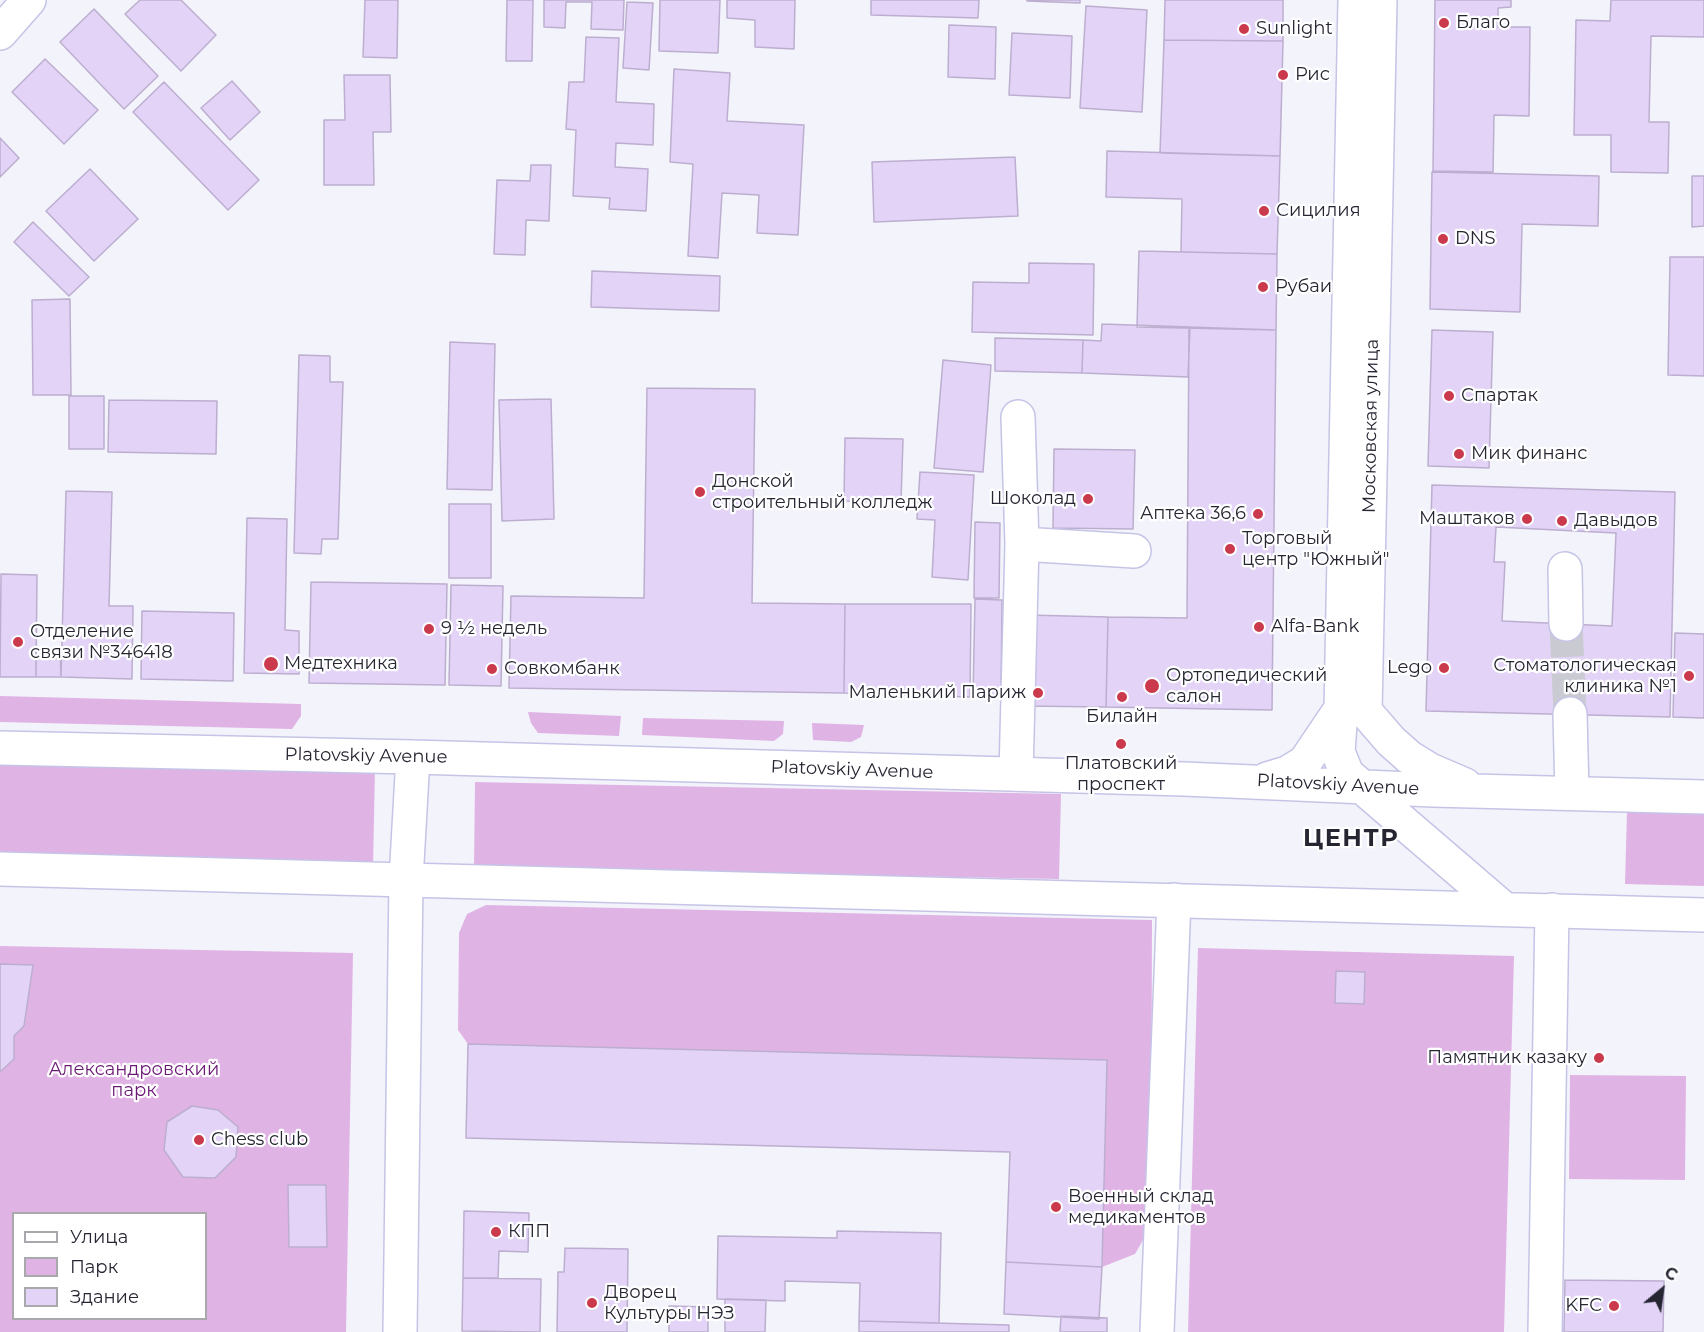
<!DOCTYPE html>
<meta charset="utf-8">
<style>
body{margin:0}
#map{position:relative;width:1704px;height:1332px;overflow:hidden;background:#f3f3fb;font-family:Montserrat,sans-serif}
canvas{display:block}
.legend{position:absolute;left:12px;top:1212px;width:195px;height:108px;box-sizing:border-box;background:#fff;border:2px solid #a8a8ad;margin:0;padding:8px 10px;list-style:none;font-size:18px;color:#262633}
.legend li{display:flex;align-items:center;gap:12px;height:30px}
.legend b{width:30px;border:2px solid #a8a8ad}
.north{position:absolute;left:1632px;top:1260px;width:60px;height:60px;-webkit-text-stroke:4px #fff;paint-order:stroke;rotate:29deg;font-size:16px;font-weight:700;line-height:24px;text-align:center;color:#262633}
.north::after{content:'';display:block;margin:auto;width:21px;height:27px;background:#262633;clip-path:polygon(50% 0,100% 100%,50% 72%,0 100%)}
</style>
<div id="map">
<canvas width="1704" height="1332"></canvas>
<ul class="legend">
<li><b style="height:8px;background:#fff"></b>Улица</li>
<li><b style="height:16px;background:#e0b3e5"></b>Парк</li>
<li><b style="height:16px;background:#e3d4f7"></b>Здание</li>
</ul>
<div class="north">С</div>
</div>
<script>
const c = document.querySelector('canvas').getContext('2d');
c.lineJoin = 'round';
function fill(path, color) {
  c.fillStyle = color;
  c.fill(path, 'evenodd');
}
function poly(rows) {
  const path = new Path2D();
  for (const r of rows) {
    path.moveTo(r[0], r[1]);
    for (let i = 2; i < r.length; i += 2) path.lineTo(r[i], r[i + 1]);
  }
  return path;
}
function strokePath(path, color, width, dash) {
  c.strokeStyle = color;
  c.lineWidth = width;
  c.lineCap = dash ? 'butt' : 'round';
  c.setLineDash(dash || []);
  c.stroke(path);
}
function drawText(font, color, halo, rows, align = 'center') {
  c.font = font + ' Montserrat,sans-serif';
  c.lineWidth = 4.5;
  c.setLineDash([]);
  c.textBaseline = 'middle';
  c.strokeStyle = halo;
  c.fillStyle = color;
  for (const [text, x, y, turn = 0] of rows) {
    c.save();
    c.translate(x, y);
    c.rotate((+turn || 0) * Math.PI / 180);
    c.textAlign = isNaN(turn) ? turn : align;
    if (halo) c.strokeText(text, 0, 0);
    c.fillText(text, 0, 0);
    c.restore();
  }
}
fill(poly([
 [0,696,301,704,301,716,292,729,0,722],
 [528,712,621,716,619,736,538,733,531,723],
 [643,718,784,721,783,734,774,741,642,735],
 [812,723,864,725,861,737,851,742,813,740],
 [0,760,375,768,373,867,0,859],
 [475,782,1061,794,1059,879,474,868],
 [1627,812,1704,814,1704,886,1625,884],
 [486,905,1152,920,1151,1226,1135,1254,1102,1267,1107,1061,468,1044,458,1030,459,933,467,914],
 [0,946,353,953,346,1332,0,1332],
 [14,1214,206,1214,206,1318,14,1318],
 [1198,948,1514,956,1504,1332,1188,1332],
 [1570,1075,1686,1076,1685,1180,1569,1179]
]), '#e0b3e5');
const building = poly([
 [140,0,181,0,216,35,181,71,125,14,140,0],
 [365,0,398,0,397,58,363,57,365,0],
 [507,0,533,0,532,61,506,61,507,0],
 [544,0,624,0,623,30,591,29,592,2,566,2,565,28,544,27,544,0],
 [660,0,720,0,718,53,659,51,660,0],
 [727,0,795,0,794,49,755,47,755,20,727,18,727,0],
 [871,0,979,0,978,18,871,15,871,0],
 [1027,0,1080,0,1080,3,1027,1,1027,0],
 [1165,0,1283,0,1283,41,1164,40,1165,0],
 [1435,0,1511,0,1511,7,1498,8,1498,27,1530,27,1529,116,1494,115,1493,172,1433,171,1435,0],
 [1611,0,1704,0,1704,37,1651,36,1649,122,1669,122,1668,173,1611,172,1611,135,1574,135,1576,20,1610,21,1611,0],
 [627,2,653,3,649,70,623,68,627,2],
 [1086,6,1147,10,1142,112,1080,108,1086,6],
 [94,9,158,76,124,109,60,42,94,9],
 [949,25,996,27,995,79,948,77,949,25],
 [1012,33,1072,36,1070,98,1009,95,1012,33],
 [586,37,619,38,616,102,654,104,653,145,616,143,615,167,648,169,646,211,609,209,610,198,573,196,576,130,566,129,569,82,584,82,586,37],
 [1164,40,1283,41,1280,156,1160,153,1164,40],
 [45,59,98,110,64,144,12,92,45,59],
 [674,69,730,73,727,121,804,125,798,235,757,233,759,195,722,193,718,258,688,256,693,164,670,162,674,69],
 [344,75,390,75,391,132,373,132,374,185,324,185,324,120,345,120,344,75],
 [232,81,260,112,230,140,201,108,232,81],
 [164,82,259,180,228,210,133,112,164,82],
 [0,138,19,158,0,177,0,138],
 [1107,151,1280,156,1277,254,1181,252,1182,199,1106,197,1107,151],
 [1015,157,1018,216,874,222,872,162,1015,157],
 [531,165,551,165,549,221,526,220,525,255,494,254,497,180,530,181,531,165],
 [90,169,138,219,94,261,46,211,90,169],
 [1432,172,1599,176,1598,226,1522,224,1520,312,1430,309,1432,172],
 [1692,176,1704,176,1704,226,1692,227,1692,176],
 [33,222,89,277,69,296,14,242,33,222],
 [1139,251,1277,254,1276,330,1137,327,1139,251],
 [1670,257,1704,257,1704,376,1668,375,1670,257],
 [1029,263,1094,264,1093,335,972,332,973,282,1029,283,1029,263],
 [592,271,720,276,719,311,591,307,592,271],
 [70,299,71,395,33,395,32,300,70,299],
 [1102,324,1190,327,1188,377,1082,373,1083,340,1101,341,1102,324],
 [1189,327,1276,330,1272,710,1106,707,1108,617,1187,618,1189,327],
 [1432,330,1493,332,1489,468,1428,466,1432,330],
 [995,338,1083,340,1082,373,995,371,995,338],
 [450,342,495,344,492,490,447,489,450,342],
 [299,355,330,356,330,382,343,382,338,539,322,539,321,554,294,553,299,355],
 [943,360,991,365,983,472,934,468,943,360],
 [647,388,755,389,752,603,845,604,844,693,509,688,511,596,644,598,647,388],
 [69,396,104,396,104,449,69,449,69,396],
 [551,399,554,519,502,521,499,400,551,399],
 [109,400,217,401,216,454,108,452,109,400],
 [845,438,903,439,901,502,844,501,845,438],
 [1054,449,1135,450,1133,529,1053,528,1054,449],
 [920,472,974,475,968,580,932,577,935,520,917,519,920,472],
 [1432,485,1675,492,1670,717,1426,711,1432,485],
 [1496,527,1616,533,1612,626,1502,621,1505,562,1494,562,1496,527],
 [66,491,112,492,109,606,133,606,132,679,61,677,66,491],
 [449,504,491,504,491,578,449,578,449,504],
 [247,518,287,519,285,630,299,631,299,674,244,673,247,518],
 [975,522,1000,523,999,598,974,598,975,522],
 [1,574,37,575,36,677,0,677,1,574],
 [311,582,447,584,445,685,309,683,311,582],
 [451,585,503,586,501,686,449,685,451,585],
 [975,599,1002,600,1001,697,973,697,975,599],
 [845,604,971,604,970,697,844,693,845,604],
 [142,611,234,613,233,681,141,679,142,611],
 [1027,615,1108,617,1106,707,1025,706,1027,615],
 [1675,633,1704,634,1704,718,1673,717,1675,633],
 [36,649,60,650,61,677,36,677,36,649],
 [0,964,33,965,24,1026,14,1036,14,1059,0,1072,0,964],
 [1336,971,1365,972,1364,1004,1335,1003,1336,971],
 [468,1044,1107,1060,1102,1267,1006,1262,1010,1152,466,1138,468,1044],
 [192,1106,218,1110,238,1127,236,1157,215,1178,183,1177,164,1150,167,1122,192,1106],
 [288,1185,326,1185,327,1247,289,1247,288,1185],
 [464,1211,529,1213,528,1252,499,1251,498,1278,463,1278,464,1211],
 [837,1231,941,1233,939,1323,859,1321,860,1283,785,1281,785,1301,717,1299,718,1236,837,1238,837,1231],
 [565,1248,628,1249,627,1332,557,1332,558,1272,564,1272,565,1248],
 [1006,1262,1102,1267,1099,1319,1004,1314,1006,1262],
 [463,1278,541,1279,540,1332,462,1331,463,1278],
 [1565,1280,1664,1281,1663,1332,1564,1332,1565,1280],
 [725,1299,766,1300,765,1332,725,1332,725,1299],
 [669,1306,708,1307,708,1332,669,1332,669,1306],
 [1061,1316,1107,1318,1107,1332,1060,1332,1061,1316],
 [859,1321,1009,1325,1009,1332,859,1332,859,1321]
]);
fill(building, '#e3d4f7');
strokePath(building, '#bcaecf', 1.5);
strokePath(poly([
 [1566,624,1570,714]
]), '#cacad3', 33, [33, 16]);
const minor = poly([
 [1018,417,1022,544],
 [1565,569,1566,624],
 [1570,714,1572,793],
 [1016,774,1022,544,1134,551],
 [400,1332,406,880],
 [1157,1332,1174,900],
 [1545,1332,1552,910]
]);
const major = poly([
 [1355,0,1341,709,1338,752,1347,774,1503,908],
 [1380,0,1365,711,1391,741,1409,757,1430,770,1465,785],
 [0,33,29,0],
 [0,748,413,757,1184,779,1433,790,1704,797],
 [1267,779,1287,773,1305,762,1338,713],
 [0,869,1704,915],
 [406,880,413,757]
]);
strokePath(minor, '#c5c4e7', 36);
strokePath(major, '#c5c4e7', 36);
strokePath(minor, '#fff', 33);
strokePath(major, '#fff', 33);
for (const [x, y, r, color] of [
 [1444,23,6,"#ca3a4c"],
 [1244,29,6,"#ca3a4c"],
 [1283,75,6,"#ca3a4c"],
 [1264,211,6,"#ca3a4c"],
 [1443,239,6,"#ca3a4c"],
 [1263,287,6,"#ca3a4c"],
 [1449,396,6,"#ca3a4c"],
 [1459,454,6,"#ca3a4c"],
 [700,492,6,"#ca3a4c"],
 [1088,499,6,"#ca3a4c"],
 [1258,514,6,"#ca3a4c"],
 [1527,519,6,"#ca3a4c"],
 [1562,521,6,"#ca3a4c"],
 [1230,549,6,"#ca3a4c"],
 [1259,627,6,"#ca3a4c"],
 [429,629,6,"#ca3a4c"],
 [18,642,6,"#ca3a4c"],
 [271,664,8,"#ca3a4c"],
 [1444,668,6,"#ca3a4c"],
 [492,669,6,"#ca3a4c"],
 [1689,676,6,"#ca3a4c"],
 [1152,686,8,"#ca3a4c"],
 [1038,693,6,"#ca3a4c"],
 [1122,697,6,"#ca3a4c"],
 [1121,744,6,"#ca3a4c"],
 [1599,1058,6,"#ca3a4c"],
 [199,1140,6,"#ca3a4c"],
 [1056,1207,6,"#ca3a4c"],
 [496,1232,6,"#ca3a4c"],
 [592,1303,6,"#ca3a4c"],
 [1614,1306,6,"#ca3a4c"]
]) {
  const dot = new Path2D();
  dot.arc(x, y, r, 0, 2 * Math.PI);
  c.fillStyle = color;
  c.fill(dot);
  strokePath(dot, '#fff', 2);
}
drawText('18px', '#262633', '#fff', [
 ["Благо",1456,23],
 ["Sunlight",1256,29],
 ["Рис",1295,75],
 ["Сицилия",1276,211],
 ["DNS",1455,239],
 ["Рубаи",1275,287],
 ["Спартак",1461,396],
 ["Мик финанс",1471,454],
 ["Донской",712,482],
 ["строительный колледж",712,503],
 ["Шоколад",1076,499,"right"],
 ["Аптека 36,6",1246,514,"right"],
 ["Маштаков",1515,519,"right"],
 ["Давыдов",1574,521],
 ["Торговый",1242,539],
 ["центр \"Южный\"",1242,560],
 ["Alfa-Bank",1271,627],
 ["9 ½ недель",441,629],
 ["Отделение",30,632],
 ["связи №346418",30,653],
 ["Медтехника",284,664],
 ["Стоматологическая",1677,666,"right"],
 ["клиника №1",1677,687,"right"],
 ["Lego",1432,668,"right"],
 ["Совкомбанк",504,669],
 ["Ортопедический",1166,676],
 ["салон",1166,697],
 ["Маленький Париж",1026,693,"right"],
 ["Билайн",1122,717,"center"],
 ["Платовский",1121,764,"center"],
 ["проспект",1121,785,"center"],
 ["Памятник казаку",1587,1058,"right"],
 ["Chess club",211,1140],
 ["Военный склад",1068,1197],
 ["медикаментов",1068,1218],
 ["КПП",508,1232],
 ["Дворец",604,1293],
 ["Культуры НЭЗ",604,1314],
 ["KFC",1602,1306,"right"]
], 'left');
drawText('18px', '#262633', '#fff', [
 ["Московская улица",1371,426,-89],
 ["Platovskiy Avenue",366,756,1],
 ["Platovskiy Avenue",852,770,2],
 ["Platovskiy Avenue",1338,785,3]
]);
drawText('18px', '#6a1974', '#fff', [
 ["Александровский",134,1070],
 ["парк",134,1091]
]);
c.letterSpacing = '1.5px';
drawText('bold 24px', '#262633', '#fff', [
 ["ЦЕНТР",1351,839]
]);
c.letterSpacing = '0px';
</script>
